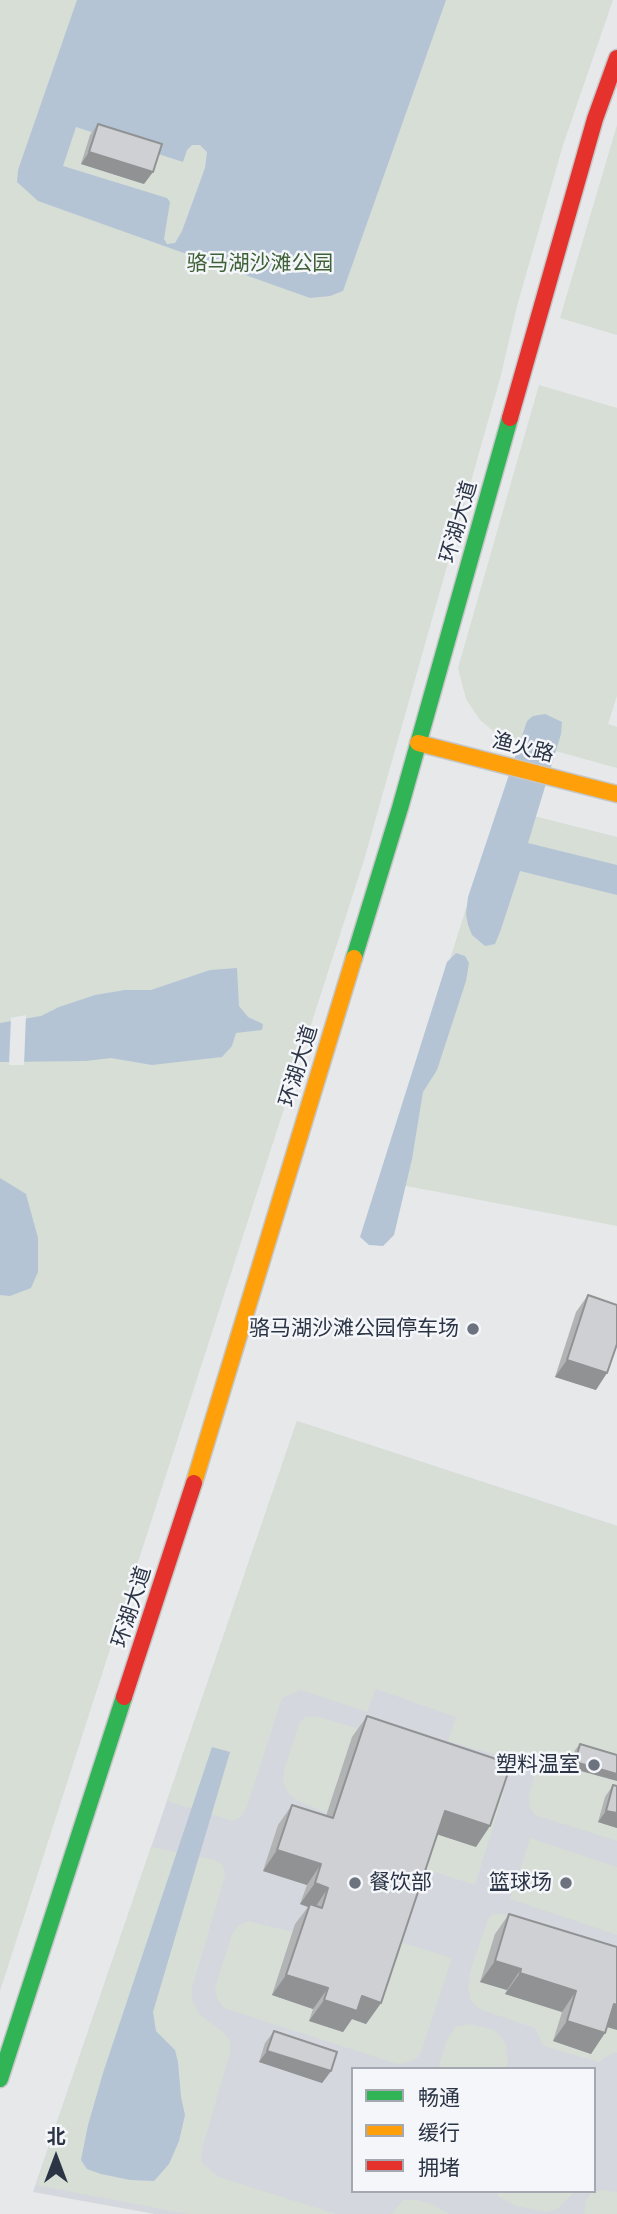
<!DOCTYPE html>
<meta charset="utf-8">
<style>
body{margin:0}
#map{position:relative;width:617px;height:2214px;overflow:hidden;background:#e6e8ea;font-family:Montserrat,"Noto Sans SC",sans-serif}
canvas{display:block}
.legend{position:absolute;left:351px;top:2067px;width:245px;height:126px;box-sizing:border-box;background:#f4f6f9;border:2px solid #a4a8b1;margin:0;padding:9px 12px;list-style:none;font-size:21px;color:#2b3445}
.legend li{display:flex;align-items:center;gap:14px;height:35px}
.legend b{width:35px;border:2px solid #a4a8b1}
.north{position:absolute;left:21px;top:2123px;width:70px;height:70px;-webkit-text-stroke:5px #f4f6f9;paint-order:stroke;rotate:0deg;font-size:19px;font-weight:700;line-height:28px;text-align:center;color:#2b3445}
.north::after{content:'';display:block;margin:auto;width:24px;height:32px;background:#2b3445;clip-path:polygon(50% 0,100% 100%,50% 72%,0 100%)}
</style>
<div id="map">
<canvas width="617" height="2214"></canvas>
<ul class="legend">
<li><b style="height:9px;background:#30b455"></b>畅通</li>
<li><b style="height:9px;background:#ff9f0a"></b>缓行</li>
<li><b style="height:9px;background:#e5322d"></b>拥堵</li>
</ul>
<div class="north">北</div>
</div>
<script>
const c = document.querySelector('canvas').getContext('2d');
c.lineJoin = 'round';
function fill(path, color) {
  c.fillStyle = color;
  c.fill(path, 'evenodd');
}
function poly(rows) {
  const path = new Path2D();
  for (const r of rows) {
    path.moveTo(r[0], r[1]);
    for (let i = 2; i < r.length; i += 2) path.lineTo(r[i], r[i + 1]);
  }
  return path;
}
function strokePath(path, color, width, dash) {
  c.strokeStyle = color;
  c.lineWidth = width;
  c.lineCap = dash ? 'butt' : 'round';
  c.setLineDash(dash || []);
  c.stroke(path);
}
function drawText(font, color, halo, rows, align = 'center') {
  c.font = font + ' Montserrat,"Noto Sans SC",sans-serif';
  c.lineWidth = 5;
  c.setLineDash([]);
  c.textBaseline = 'middle';
  c.strokeStyle = halo;
  c.fillStyle = color;
  for (const [text, x, y, turn = 0] of rows) {
    c.save();
    c.translate(x, y);
    c.rotate((+turn || 0) * Math.PI / 180);
    c.textAlign = isNaN(turn) ? turn : align;
    if (halo) c.strokeText(text, 0, 0);
    c.fillText(text, 0, 0);
    c.restore();
  }
}
fill(poly([
 [297,1421,617,1526,617,2214,155,2214,33,2192],
 [353,2069,594,2069,594,2191,353,2191]
]), '#d4d7dd');
fill(poly([
 [0,0,613,0,563,145,517,306,501,375,364,860,0,1991],
 [617,125,617,335,560,318],
 [539,385,617,408,617,696,608,724,617,727,617,768,498,735,480,720,466,699,458,668],
 [498,807,617,837,617,1226,380,1181],
 [297,1421,617,1526,617,1841,535,1815,530,1808,529,1795,534,1776,530,1769,518,1761,448,1741,456,1717,376,1689,367,1712,301,1690,282,1698,247,1807,241,1817,233,1821,167,1801],
 [316,1716,493,1770,502,1779,503,1795,475,1885,419,1867,353,1737,327,1813,296,1800,288,1793,283,1782,284,1770,299,1724,305,1717],
 [530,1838,617,1867,617,1935,510,1899],
 [151,1847,216,1860,223,1865,225,1876,192,1988,192,1999,199,2014,223,2032,230,2041,230,2053,202,2149,201,2162,219,2177,336,2214,187,2214,36,2185],
 [493,1914,501,1914,617,1950,617,2053,614,2052,599,2062,543,2046,535,2028,479,2009,471,2001,468,1988,470,1972,488,1919],
 [248,1921,293,1932,272,1995,313,2009,309,2021,348,2017,367,2023,394,1940,452,1958,422,2050,418,2057,410,2062,397,2064,224,2008,217,1999,215,1988,232,1934,238,1926],
 [470,2024,494,2030,501,2037,506,2044,508,2062,506,2069,438,2069,447,2040,455,2027],
 [601,2190,617,2192,617,2214,584,2214,586,2200,591,2193],
 [496,2191,576,2191,557,2209,546,2212,516,2206,499,2197],
 [403,2200,416,2200,432,2204,449,2214,391,2214]
]), '#d6ded6');
fill(poly([
 [77,0,446,0,343,291,330,296,310,298,38,201,17,182,18,170],
 [76,127,183,162,187,150,192,145,200,145,207,152,205,168,182,231,175,243,167,244,164,239,170,202,167,198,63,166],
 [545,714,562,722,561,734,528,843,617,865,617,895,520,871,500,932,495,944,485,946,472,935,468,925,466,914,468,897,527,721,533,716],
 [456,953,465,956,469,963,466,981,437,1070,423,1092,412,1159,394,1235,383,1246,369,1245,360,1237,447,962],
 [237,968,239,1006,248,1017,263,1024,262,1030,236,1033,232,1046,222,1057,152,1065,111,1058,86,1061,0,1062,0,1023,41,1016,59,1007,95,995,125,990,151,990,210,970],
 [0,1178,26,1194,38,1238,38,1272,31,1288,10,1296,0,1295],
 [212,1747,230,1752,153,2012,156,2031,175,2050,178,2062,181,2097,185,2115,179,2141,169,2164,154,2181,130,2180,101,2174,87,2169,81,2160,88,2125,103,2073]
]), '#b4c4d5');
fill(poly([
 [26,1015,24,1065,9,1065,11,1018]
]), '#e6e8ea');
const fast = poly([
 [354,958,400,808,510,418],
 [0,2079,124,1697]
]);
const slow = poly([
 [418,743,617,794],
 [194,1483,354,958]
]);
const jam = poly([
 [510,418,595,119,617,58],
 [124,1697,194,1483]
]);
strokePath(fast, '#c4c6c8', 19);
strokePath(slow, '#c4c6c8', 19);
strokePath(jam, '#c4c6c8', 19);
strokePath(fast, '#30b455', 16);
strokePath(slow, '#ff9f0a', 16);
strokePath(jam, '#e5322d', 16);
fill(poly([
 [98,124,144,184,81,164,90,135],
 [588,1295,596,1390,555,1377,576,1312],
 [367,1716,476,1847,437,1834,381,2003,366,2024,352,2019,343,2032,309,2021,313,2009,272,1995,295,1924,308,1907,300,1904,307,1885,263,1871,278,1825,292,1805,326,1816,352,1737],
 [580,1744,617,1755,570,1768,575,1750],
 [613,1785,617,1786,617,1828,598,1822,605,1797],
 [509,1914,607,2027,591,2054,553,2041,562,2012,505,1994,507,1990,480,1982,495,1934],
 [274,2031,331,2071,322,2083,259,2062,265,2043]
]), '#b1b3b5');
fill(poly([
 [89,152,153,172,144,184,81,164],
 [567,1360,607,1373,596,1390,555,1377],
 [575,1762,617,1774,617,1781,570,1768],
 [445,1811,490,1826,476,1847,430,1832],
 [606,1811,617,1813,617,1828,598,1822],
 [277,1850,321,1864,307,1885,263,1871],
 [315,1883,328,1888,314,1909,310,1904,308,1907,300,1904],
 [495,1961,521,1969,507,1990,480,1982],
 [520,1973,576,1991,562,2012,505,1994],
 [286,1975,328,1988,313,2009,272,1995],
 [362,1996,381,2003,366,2024,352,2019,343,2032,309,2021,324,2000],
 [614,2004,617,2005,617,2030,600,2025],
 [567,2021,605,2033,591,2054,553,2041],
 [267,2051,331,2071,322,2083,259,2062]
]), '#909294');
const building = poly([
 [98,124,162,144,153,172,89,152,98,124],
 [588,1295,617,1305,617,1344,607,1373,567,1360,588,1295],
 [367,1716,511,1764,490,1826,445,1811,381,2003,362,1996,357,2011,324,2000,328,1988,286,1975,310,1904,322,1908,328,1888,315,1883,321,1864,277,1850,292,1805,333,1818,367,1716],
 [580,1744,617,1755,617,1774,575,1762,580,1744],
 [613,1785,617,1786,617,1813,606,1811,613,1785],
 [509,1914,617,1947,617,2005,614,2004,605,2033,567,2021,576,1991,520,1973,521,1969,495,1961,509,1914],
 [274,2031,337,2052,331,2071,267,2051,274,2031]
]);
fill(building, '#ced0d3');
strokePath(building, '#909294', 2);
for (const [x, y, r, color] of [
 [473,1329,7,"#6c737f"],
 [594,1765,7,"#6c737f"],
 [355,1883,7,"#6c737f"],
 [566,1883,7,"#6c737f"]
]) {
  const dot = new Path2D();
  dot.arc(x, y, r, 0, 2 * Math.PI);
  c.fillStyle = color;
  c.fill(dot);
  strokePath(dot, '#f4f6f9', 2.5);
}
drawText('21px', '#3f6138', '#f4f6f9', [
 ["骆马湖沙滩公园",260,264]
]);
drawText('21px', '#2b3445', '#f4f6f9', [
 ["环湖大道",459,522,-74],
 ["渔火路",523,748,14],
 ["环湖大道",299,1066,-73],
 ["环湖大道",132,1607,-72]
]);
drawText('21px', '#2b3445', '#f4f6f9', [
 ["骆马湖沙滩公园停车场",459,1329],
 ["塑料温室",580,1765],
 ["餐饮部",369,1883,"left"],
 ["篮球场",552,1883]
], 'right');
</script>
